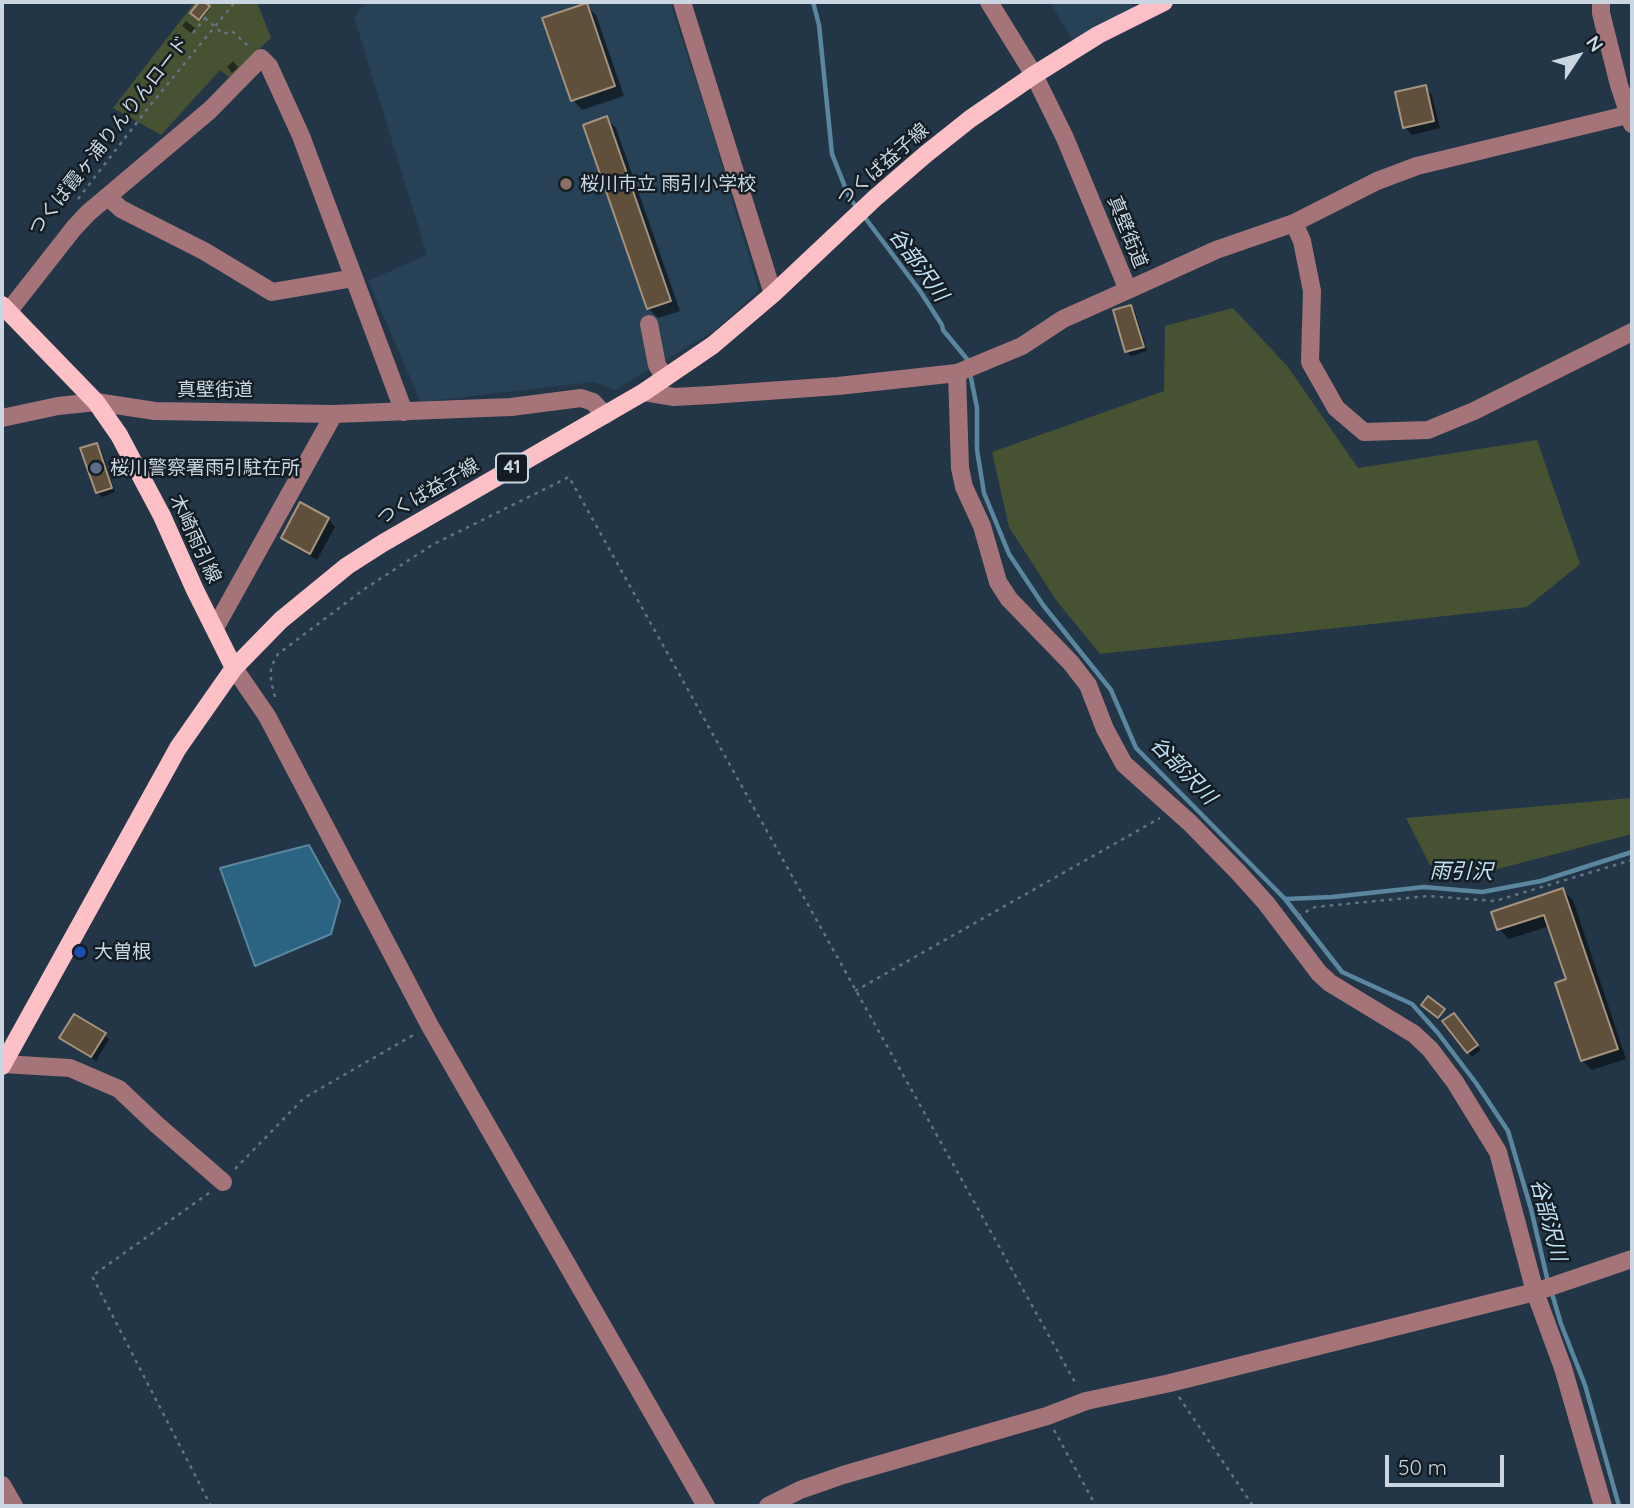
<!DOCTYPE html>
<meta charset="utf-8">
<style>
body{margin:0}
#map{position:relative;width:1634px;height:1508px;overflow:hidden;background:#233647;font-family:Quicksand,sans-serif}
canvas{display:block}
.frame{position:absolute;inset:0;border:4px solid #cad6e1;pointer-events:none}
.north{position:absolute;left:1543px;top:21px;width:70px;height:70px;-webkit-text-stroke:5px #141d24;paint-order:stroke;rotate:54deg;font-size:19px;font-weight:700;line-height:28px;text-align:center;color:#cad6e1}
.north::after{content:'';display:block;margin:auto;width:24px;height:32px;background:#cad6e1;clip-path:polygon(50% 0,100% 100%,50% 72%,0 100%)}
.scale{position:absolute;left:1385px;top:1455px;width:119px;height:32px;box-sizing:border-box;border:4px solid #cad6e1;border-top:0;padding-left:9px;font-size:21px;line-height:24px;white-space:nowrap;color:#cad6e1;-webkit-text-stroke:5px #141d24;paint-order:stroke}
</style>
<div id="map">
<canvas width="1634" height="1508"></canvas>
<div class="frame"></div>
<div class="north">N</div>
<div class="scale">50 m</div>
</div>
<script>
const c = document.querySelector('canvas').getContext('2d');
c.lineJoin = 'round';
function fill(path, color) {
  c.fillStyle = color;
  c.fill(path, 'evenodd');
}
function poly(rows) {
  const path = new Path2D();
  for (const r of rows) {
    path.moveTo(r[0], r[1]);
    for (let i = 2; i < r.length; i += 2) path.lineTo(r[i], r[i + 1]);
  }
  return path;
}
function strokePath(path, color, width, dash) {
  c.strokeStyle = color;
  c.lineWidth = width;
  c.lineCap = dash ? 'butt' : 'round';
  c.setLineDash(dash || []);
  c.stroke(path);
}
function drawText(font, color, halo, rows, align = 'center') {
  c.font = font + ' Quicksand,"Noto Sans JP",sans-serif';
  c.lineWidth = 5;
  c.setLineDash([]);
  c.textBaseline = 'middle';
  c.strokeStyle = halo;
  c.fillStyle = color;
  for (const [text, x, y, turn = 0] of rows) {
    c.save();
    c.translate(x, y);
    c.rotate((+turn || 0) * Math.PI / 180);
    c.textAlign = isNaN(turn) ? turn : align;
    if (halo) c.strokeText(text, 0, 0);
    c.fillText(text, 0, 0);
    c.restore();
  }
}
fill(poly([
 [367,2,670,2,706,111,759,291,714,331,615,390,594,382,421,402,368,281,427,255,354,17],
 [1050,2,1131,2,1134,7,1073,41]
]), '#274156');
fill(poly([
 [195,2,257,2,271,38,229,77,220,70,161,135,113,108],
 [1233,308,1288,367,1358,468,1537,440,1580,564,1527,607,1100,654,1056,600,1009,527,992,452,1164,391,1165,326],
 [1632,798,1632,834,1494,870,1430,865,1406,818]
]), '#475232');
const water = poly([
 [309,845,340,901,331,934,255,966,220,868,309,845]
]);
fill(water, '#2b6483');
strokePath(water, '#5b869f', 2);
fill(poly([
 [201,2,210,9,201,20,193,13],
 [586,5,596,15,624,96,582,110,573,100],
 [186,21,195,28,191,33,182,26],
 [233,61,238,67,232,73,227,67],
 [1425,87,1432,95,1440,128,1412,135,1405,127],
 [606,118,616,128,680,311,658,318,648,308],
 [1131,307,1135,311,1147,351,1131,356,1127,351],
 [96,445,101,449,115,492,102,497,97,492],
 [328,519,335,527,317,560,290,545,283,537],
 [1563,890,1573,900,1626,1059,1592,1070,1582,1060,1569,981,1550,926,1509,939,1499,929,1493,913],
 [1458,1019,1481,1050,1472,1057,1468,1052],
 [104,1035,109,1039,96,1061,66,1042]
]), '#0007');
strokePath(poly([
 [813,2,819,25,832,154,849,197,857,208],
 [863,215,920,291,942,325,943,330,967,359,968,364],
 [970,373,977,408,977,450,984,493,1009,554,1043,605,1111,690,1136,748,1285,899,1342,972,1412,1004,1438,1033,1476,1083,1508,1131,1531,1209,1548,1282],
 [1286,899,1332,897,1424,887,1482,892,1541,881,1632,852],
 [1551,1290,1561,1324,1585,1385,1619,1506]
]), '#5b869f', 4.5);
const building = poly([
 [199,2,204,2,210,6,199,20,190,13,199,2],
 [587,3,615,86,571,101,542,18,587,3],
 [1426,85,1434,121,1403,128,1395,92,1426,85],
 [607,116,671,301,647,309,583,125,607,116],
 [1131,305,1144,347,1125,352,1113,310,1131,305],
 [97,443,112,488,96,493,80,448,97,443],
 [300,502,329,518,310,554,281,538,300,502],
 [1563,888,1618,1049,1581,1061,1555,983,1566,979,1544,915,1497,930,1491,912,1563,888],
 [1428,996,1445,1009,1438,1018,1421,1005,1428,996],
 [1454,1013,1478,1045,1467,1053,1442,1021,1454,1013],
 [74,1014,106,1033,91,1057,59,1038,74,1014]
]);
fill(building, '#604f3b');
strokePath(building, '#a6937d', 2);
strokePath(poly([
 [205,18,223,34,232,31,248,46],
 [193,33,209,13],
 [78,199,148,108,235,2],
 [275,697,271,681,271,667,278,654,363,590,432,545,569,477,1077,1386],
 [1298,916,1315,907,1428,896,1495,901,1632,860],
 [855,991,1160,818],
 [235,1169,304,1098,415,1034],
 [209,1193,92,1276,211,1506],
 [1179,1397,1253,1506],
 [1054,1430,1096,1506]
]), '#627381', 2.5, [3.5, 5]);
strokePath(poly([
 [682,2,773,294],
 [989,2,1034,75,1065,138,1128,290],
 [1601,2,1601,13,1619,85,1632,124],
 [108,197,121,209,204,251,272,292,354,278],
 [1294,223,1302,241,1312,291,1310,362,1336,408,1364,432,1428,430,1474,411,1632,332],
 [8,312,74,228,88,213,210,110,261,58,269,66,301,136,404,412],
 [649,324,657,365,665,378],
 [957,373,960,468,964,487,982,526,998,582,1009,599,1071,663,1088,685,1105,729,1124,764,1190,823,1238,872,1266,903,1319,973,1330,983,1414,1034,1430,1049,1455,1082,1498,1152,1535,1292,1563,1368,1603,1506],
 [644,392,674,397,711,395,838,386,957,373,1022,346,1063,319,1128,290,1216,250,1294,223,1377,181,1417,166,1627,115],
 [2,418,58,406,96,402,155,411,334,414,511,407,581,398,593,402,605,415],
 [215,628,334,414],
 [234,668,267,716,430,1026,706,1506],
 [3,1064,70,1068,119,1089,156,1124,223,1182],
 [2,1485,14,1506],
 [768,1506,800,1490,843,1475,1047,1416,1086,1401,1170,1383,1535,1292,1632,1259]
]), '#a57479', 18);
strokePath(poly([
 [2,305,96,402,119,435,162,516,195,590,234,668],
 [2,1066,178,748,234,668,281,620,347,566,383,543,644,392,713,345,773,294,875,198,926,154,970,119,1034,75,1098,35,1164,2]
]), '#fdc0c6', 18);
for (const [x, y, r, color] of [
 [566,184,7,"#8d6e63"],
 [96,468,7,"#5c6f8a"],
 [80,952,7,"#1a4fb4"]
]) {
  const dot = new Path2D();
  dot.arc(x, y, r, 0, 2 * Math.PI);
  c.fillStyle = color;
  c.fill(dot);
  strokePath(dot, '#141d24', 2.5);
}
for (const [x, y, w] of [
 [512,468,32]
]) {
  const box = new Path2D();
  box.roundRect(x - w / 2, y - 14.5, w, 29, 5);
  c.fillStyle = '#141d24';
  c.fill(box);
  strokePath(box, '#cad6e1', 2);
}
drawText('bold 18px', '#cad6e1', null, [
 ["41",512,468]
]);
drawText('19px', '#cad6e1', '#141d24', [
 ["つくば霞ヶ浦りんりんロード",109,136,-52],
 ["つくば益子線",883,165,-41],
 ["真壁街道",1127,232,68],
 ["真壁街道",215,390],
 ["つくば益子線",428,492,-30],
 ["木崎雨引線",195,539,65]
]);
drawText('19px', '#cad6e1', '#141d24', [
 ["桜川市立 雨引小学校",580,184],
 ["桜川警察署雨引駐在所",110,468],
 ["大曽根",94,952]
], 'left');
drawText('italic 21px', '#c1e1f5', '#141d24', [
 ["谷部沢川",918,265,54],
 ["谷部沢川",1183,771,46],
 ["雨引沢",1461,872,1],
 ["谷部沢川",1548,1220,75]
]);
</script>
